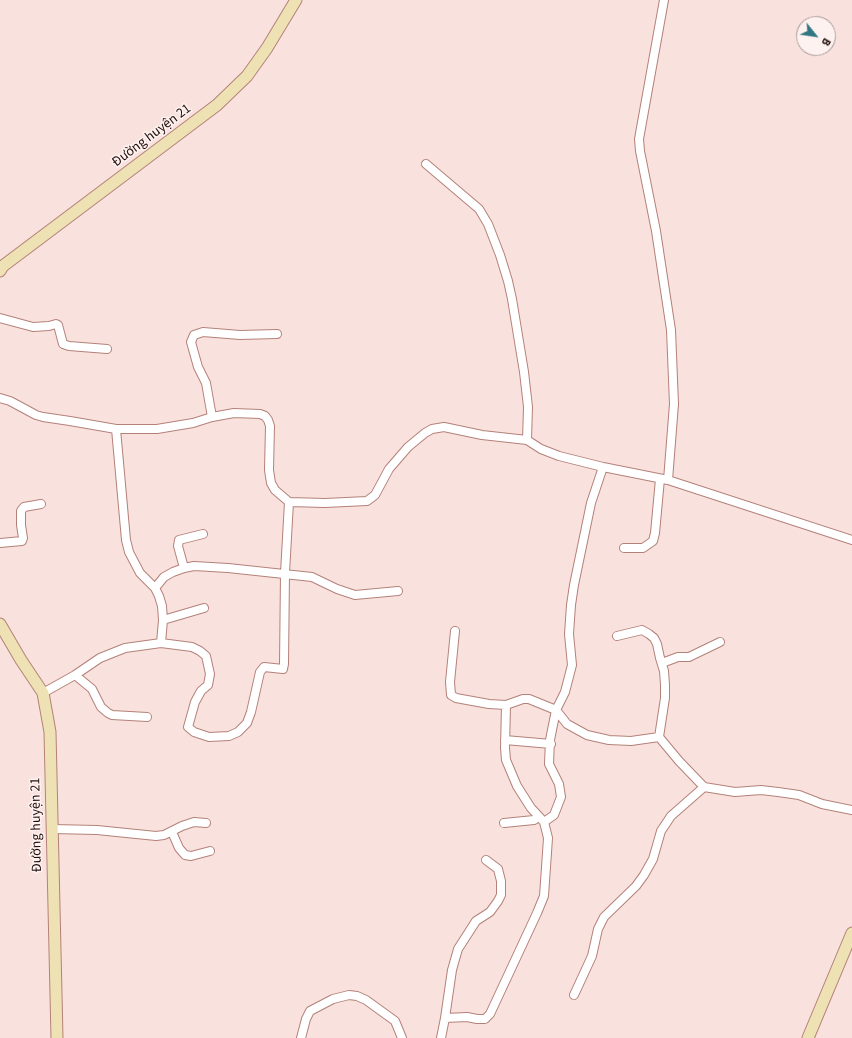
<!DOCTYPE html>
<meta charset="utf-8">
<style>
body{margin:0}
#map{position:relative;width:852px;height:1038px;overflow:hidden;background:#f9e2de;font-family:"Source Sans 3",sans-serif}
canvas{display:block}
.north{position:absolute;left:796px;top:16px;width:40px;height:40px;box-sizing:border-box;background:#fef2f0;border:1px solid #a69795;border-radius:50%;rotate:120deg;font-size:11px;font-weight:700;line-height:16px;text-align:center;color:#220f0c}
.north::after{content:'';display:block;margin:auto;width:14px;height:18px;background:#307782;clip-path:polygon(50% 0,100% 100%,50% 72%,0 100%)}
</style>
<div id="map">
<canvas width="852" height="1038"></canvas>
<div class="north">B</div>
</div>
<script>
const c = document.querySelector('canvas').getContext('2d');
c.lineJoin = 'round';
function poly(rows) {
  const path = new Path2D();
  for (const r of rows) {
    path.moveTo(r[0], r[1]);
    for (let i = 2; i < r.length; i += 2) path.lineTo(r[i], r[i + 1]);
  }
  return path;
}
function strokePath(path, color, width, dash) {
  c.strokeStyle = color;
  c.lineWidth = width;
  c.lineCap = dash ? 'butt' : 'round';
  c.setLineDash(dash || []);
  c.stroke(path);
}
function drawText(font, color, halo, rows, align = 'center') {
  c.font = font + ' "Source Sans 3",sans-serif';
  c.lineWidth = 3;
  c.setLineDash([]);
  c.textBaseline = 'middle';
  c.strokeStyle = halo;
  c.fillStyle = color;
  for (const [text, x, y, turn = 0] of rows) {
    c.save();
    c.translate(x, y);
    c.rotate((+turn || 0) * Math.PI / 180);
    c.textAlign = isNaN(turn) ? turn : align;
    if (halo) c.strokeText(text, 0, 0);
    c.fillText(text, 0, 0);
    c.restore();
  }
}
const street = poly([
 [664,0,639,139,640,151,656,231,671,330,674,404,668,480],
 [426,164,479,209,488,224,500,255,508,281,512,299,524,372,528,407,527,440],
 [0,318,33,327,49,326,56,324,58,325,63,344,69,346,107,349],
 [0,398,10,401,36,415,43,417,70,421,116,429,157,429,193,423,212,417,234,413,260,414,265,416,268,420,270,426,269,470,271,483,275,490,289,502,325,503,367,501,375,495,389,469,408,447,425,433,432,429,444,427,482,435,527,440,541,449,559,456,603,467,668,480,852,540],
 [212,417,206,383,198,367,191,342,194,335,203,332,240,335,277,334],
 [116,429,126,540,129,552,140,573,155,588,159,596,162,606,163,620,161,643],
 [0,543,22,541,23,538,21,525,21,511,24,507,41,504],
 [624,548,643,548,653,541,655,533,660,479],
 [184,568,178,546,179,540,203,534],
 [155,588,164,577,173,572,184,568,194,566,228,568,312,577,337,589,355,595,398,591],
 [163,620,204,608],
 [455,631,450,682,451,695,456,698,489,704,506,705,523,699,529,699,556,710,567,724,587,735,609,740,631,741,659,737,679,761,704,787,735,792,761,790,778,792,799,795,822,804,852,810],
 [617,636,642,630,649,634,654,638,657,644,660,658,664,671,665,685,665,698,659,737],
 [662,663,678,657,689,657,720,642],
 [75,675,92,689,101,707,108,713,112,715,147,717],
 [43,693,75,675,100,658,125,648,161,643,192,647,200,651,206,656,210,674,208,685,201,691,195,702,188,727,194,732,209,737,229,736,238,732,247,723,251,712,260,672,264,667,283,669,284,664,285,573,289,502],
 [505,740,551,744],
 [544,822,554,815,561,797,559,784,549,764,550,740,556,710,565,692,572,665,569,634,571,605,574,585,591,503,603,467],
 [504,823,534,820,538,817],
 [52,829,97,830,156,836,164,835,182,826,194,822,206,823],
 [172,832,179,848,185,855,191,856,210,851],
 [574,995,592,956,598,929,604,917,636,886,644,875,653,859,661,831,671,816,704,787],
 [445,1018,467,1017,477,1019,485,1019,490,1014,537,913,544,896,548,838,544,822,531,808,517,786,506,760,505,748,506,705],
 [301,1038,306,1019,310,1011,333,999,349,995,357,996,366,1000,395,1021,402,1038],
 [441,1038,445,1018,452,970,458,949,476,921,490,912,498,901,501,895,501,881,498,869,486,860]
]);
const secondary = poly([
 [0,271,3,266,217,105,247,76,267,48,296,0],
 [0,624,21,660,43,693,50,732,57,1038],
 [808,1038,852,933]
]);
strokePath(street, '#b48179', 10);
strokePath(secondary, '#b48179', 13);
strokePath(street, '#fff', 8);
strokePath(secondary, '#eee2b4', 11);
drawText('14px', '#220f0c', '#fef2f0', [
 ["Đường huyện 21",152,136,-37],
 ["Đường huyện 21",37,825,-91]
]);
</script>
